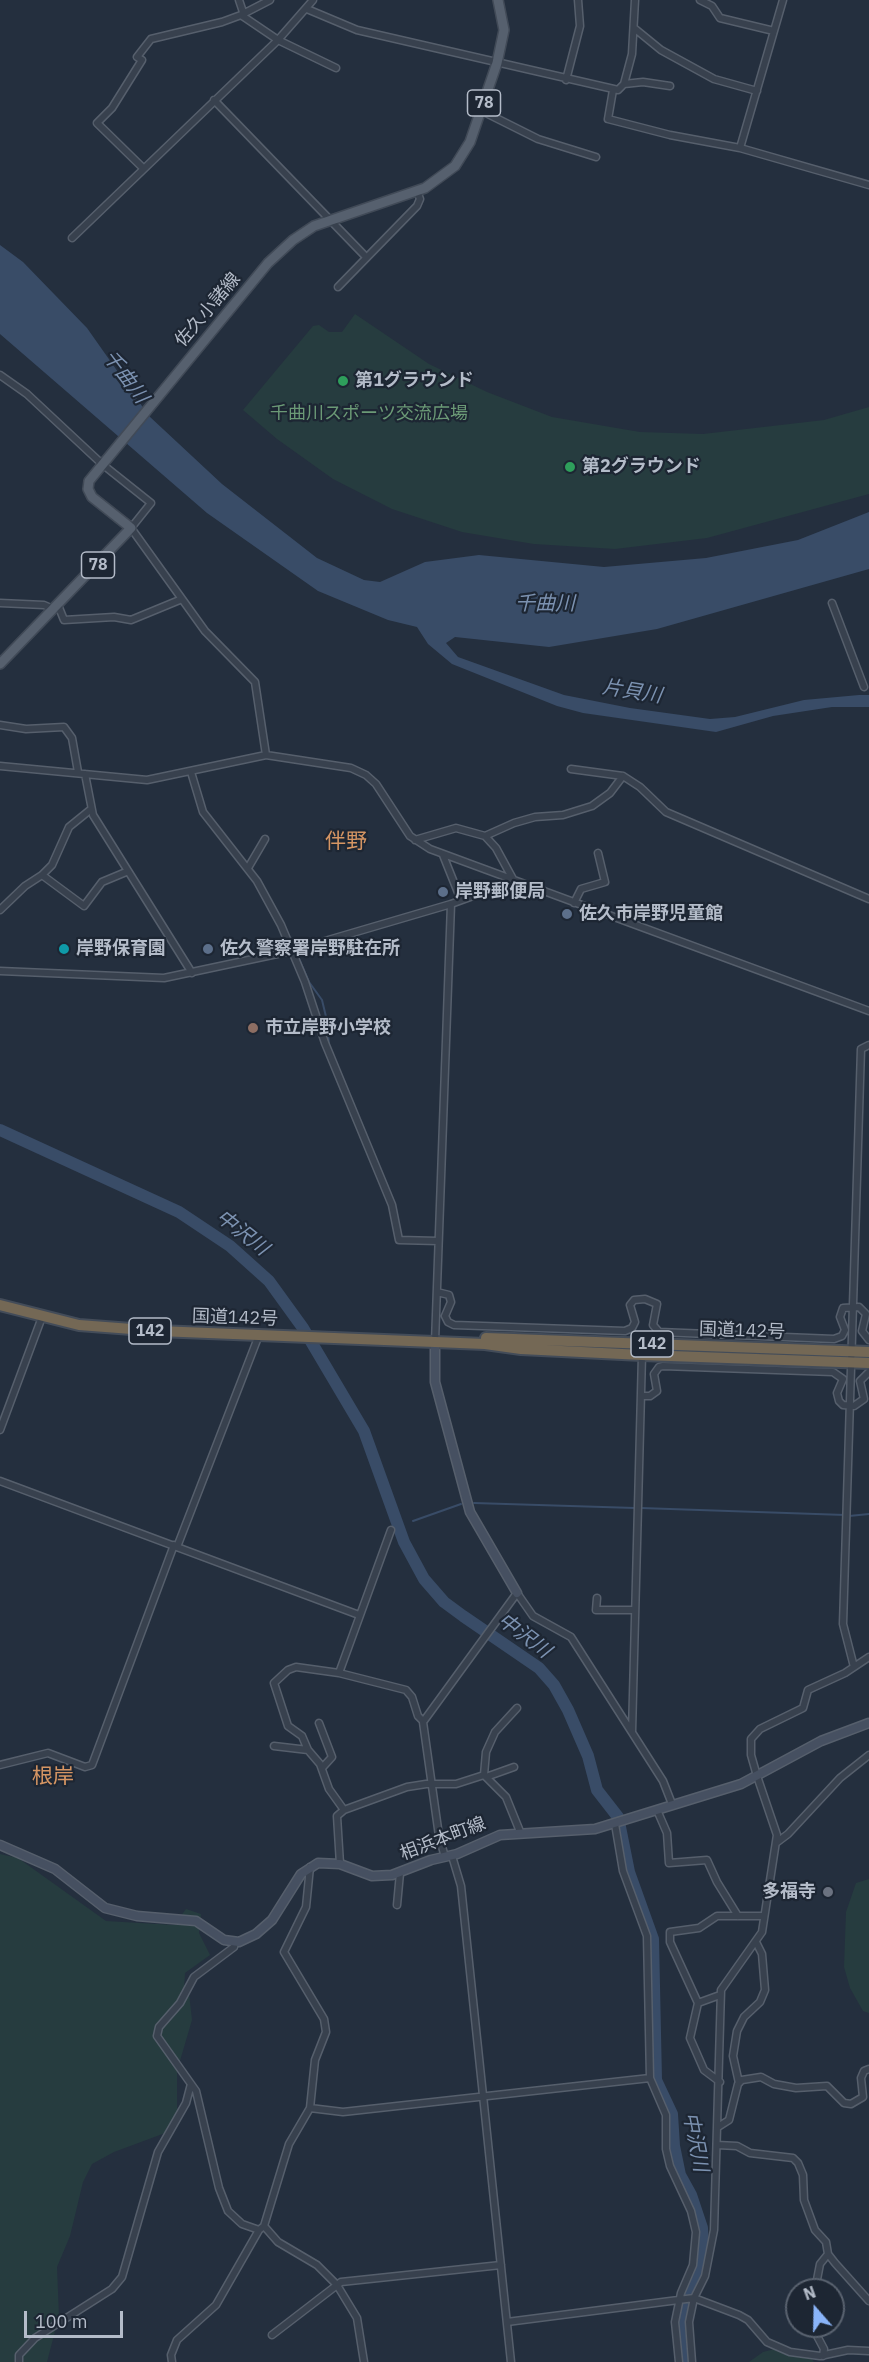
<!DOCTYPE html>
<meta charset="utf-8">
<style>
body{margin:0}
#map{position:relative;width:869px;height:2362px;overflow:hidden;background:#242f3e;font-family:"IBM Plex Sans",sans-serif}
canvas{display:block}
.north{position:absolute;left:785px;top:2278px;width:60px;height:60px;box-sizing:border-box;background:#1d2633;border:2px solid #59626f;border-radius:50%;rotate:340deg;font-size:16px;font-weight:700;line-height:24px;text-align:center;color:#b4bcc9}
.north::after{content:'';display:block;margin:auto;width:21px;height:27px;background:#8ab4f8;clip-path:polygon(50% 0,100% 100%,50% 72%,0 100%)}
.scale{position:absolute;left:24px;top:2311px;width:99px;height:27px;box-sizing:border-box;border:3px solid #b4bcc9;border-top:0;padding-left:8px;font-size:18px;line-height:21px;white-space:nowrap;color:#b4bcc9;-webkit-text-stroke:4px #1d2633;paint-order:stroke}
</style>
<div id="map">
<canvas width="869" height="2362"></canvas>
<div class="north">N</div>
<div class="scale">100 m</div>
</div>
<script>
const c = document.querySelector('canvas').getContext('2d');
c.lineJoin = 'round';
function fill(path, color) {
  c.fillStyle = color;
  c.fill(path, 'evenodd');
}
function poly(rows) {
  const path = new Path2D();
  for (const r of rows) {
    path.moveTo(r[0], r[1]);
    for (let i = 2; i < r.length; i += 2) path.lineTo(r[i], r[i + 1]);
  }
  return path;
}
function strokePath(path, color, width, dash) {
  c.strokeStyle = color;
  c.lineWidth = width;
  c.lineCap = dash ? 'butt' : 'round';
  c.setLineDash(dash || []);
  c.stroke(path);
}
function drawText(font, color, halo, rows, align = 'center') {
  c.font = font + ' "IBM Plex Sans","Noto Sans JP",sans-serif';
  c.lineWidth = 4.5;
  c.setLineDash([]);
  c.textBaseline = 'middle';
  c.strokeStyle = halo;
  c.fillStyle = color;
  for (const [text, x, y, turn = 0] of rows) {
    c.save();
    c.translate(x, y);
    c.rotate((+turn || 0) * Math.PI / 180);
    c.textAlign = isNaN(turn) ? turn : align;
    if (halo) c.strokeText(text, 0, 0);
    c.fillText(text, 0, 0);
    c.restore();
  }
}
fill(poly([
 [355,314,429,364,487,392,552,417,640,432,703,434,824,420,869,407,869,494,707,538,615,549,534,544,462,532,392,509,333,479,277,439,243,410,313,326,319,325,329,332,342,332],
 [0,1854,18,1858,106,1921,174,1925,186,1909,201,1914,199,1933,210,1955,185,1973,184,1989,189,1993,192,2020,177,2071,177,2107,181,2120,176,2129,114,2152,92,2164,83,2182,70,2236,57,2267,59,2316,47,2362,0,2362],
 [869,1879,869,2013,863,2011,850,1988,844,1967,846,1912,856,1883],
 [786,2346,808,2354,814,2362,749,2362,763,2352]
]), '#263c3f');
fill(poly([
 [0,245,23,262,87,328,149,416,222,484,317,558,364,580,380,582,425,562,479,555,604,567,706,558,798,540,869,512,869,569,657,629,549,647,455,637,446,643,458,657,564,695,630,708,710,719,735,717,804,700,859,695,869,695,869,707,832,707,773,716,716,732,583,713,557,706,452,664,428,644,417,627,388,620,318,591,207,513,0,334]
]), '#394c67');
strokePath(poly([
 [297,954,309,982,322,1000,328,1025],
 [328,1031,329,1046],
 [474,1503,635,1508],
 [641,1508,845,1515],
 [849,1516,869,1514],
 [413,1521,461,1504],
 [397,1526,401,1524]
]), '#394c67', 2);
strokePath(poly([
 [0,1130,179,1212,230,1246,269,1281,303,1328,364,1431,404,1542,424,1579,444,1602,463,1616,539,1668,554,1685,568,1710,588,1756,597,1790,618,1817,629,1872,653,1939,656,2080,672,2114,674,2146,680,2175,691,2195,702,2228,703,2245,697,2276,681,2323,685,2362]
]), '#394c67', 12);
const street = poly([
 [239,0,243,12],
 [700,0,712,6,720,18,774,31],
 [307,9,357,30,618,90,624,84,632,54,635,0],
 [241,15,270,0],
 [634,28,661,50,714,79,757,91],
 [566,80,580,26,578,0],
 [624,84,643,82,670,86],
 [613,90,608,119,670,135,740,148,869,185],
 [214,100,366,257],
 [482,111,538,139,596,157],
 [740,148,783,0],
 [143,168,97,123,112,108,142,60,137,57,151,39,222,22,241,15,278,40,336,68],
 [72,238,278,40,313,0],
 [338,287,417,206,420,199,417,191],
 [0,375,27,394,102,464,151,503,131,528,205,631,255,682,266,755],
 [0,603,44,605,53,609],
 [832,603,864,687],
 [58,605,64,620,114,617,131,620,182,599],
 [0,725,26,729,64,727,72,738,78,772],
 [0,766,147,780,266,755,351,768,366,775,376,784,410,836,430,849,869,1011],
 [571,769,623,776,640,787,666,812,869,899],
 [191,772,203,812,257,881,281,925,305,982,325,1043,392,1205,399,1240,438,1241],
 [85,774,93,815,192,973],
 [485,836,514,823,535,817,563,815,592,806,610,793,623,776],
 [443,855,461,900],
 [248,868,265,839],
 [42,875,52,865,69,827,90,810],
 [574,903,581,889,605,882,598,853],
 [0,910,25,886,42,875,84,906,102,882,126,872],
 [0,971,164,978,291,951,451,904,514,881,496,848,485,836,456,828,415,840],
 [437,1292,449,1295,451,1302,445,1316,448,1322,454,1325,625,1331,632,1328,635,1322,630,1305,634,1300,645,1299,657,1304,653,1325,659,1332,834,1339,842,1336,845,1330,840,1317,843,1308,859,1307,866,1314,862,1331,869,1340],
 [435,1342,451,904],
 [642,1396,650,1396,657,1391,654,1374,659,1367,663,1366,833,1372,843,1379,837,1393,839,1401,843,1405,854,1406,864,1399,860,1381,869,1372],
 [0,1430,42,1317],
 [0,1481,359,1615],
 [391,1530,339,1673,406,1690,412,1697,418,1716,423,1721],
 [177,1547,259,1335],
 [597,1598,596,1610,634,1610],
 [854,1667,843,1624,861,1049,869,1045],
 [319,1723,332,1757,322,1768],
 [632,1732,642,1355],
 [274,1746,308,1750,320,1764,329,1789,344,1810],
 [308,1750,302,1736,288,1726,274,1683,288,1670,296,1667,339,1673],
 [0,1765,48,1753,85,1767,92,1765,174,1545],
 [484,1775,486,1752,495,1732,517,1708],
 [486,1777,514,1767],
 [657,1810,667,1833,669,1863,707,1860,717,1882,738,1916],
 [615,1824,623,1871,647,1936,650,2078,666,2115,666,2149,670,2166,691,2211,696,2232,693,2265,681,2293,675,2322,679,2362],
 [776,1843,788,1834,840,1778,869,1755],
 [452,1856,461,1886,511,2362],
 [445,1857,439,1836,423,1722,517,1593,533,1616,571,1637,663,1781,672,1804],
 [340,1864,337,1816,344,1810,407,1787,426,1784,456,1784,484,1775,506,1797,521,1834],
 [397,1905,400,1873],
 [235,1943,234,1947,194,1977,180,2003,159,2027,157,2036,196,2091,219,2188,228,2211,242,2224,259,2230,264,2226],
 [698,2003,720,1995],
 [720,2082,704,2070,690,2038,698,2003,670,1942,670,1932,699,1928,717,1916,764,1916],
 [739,2083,733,2056,737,2031,744,2017,760,2002,765,1990,762,1954,756,1942],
 [310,2108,343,2112,650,2078],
 [718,2127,729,2120,738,2084,742,2080,761,2077,774,2084,796,2088,827,2086,844,2103,851,2104,863,2097,861,2078,864,2071,869,2069],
 [717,2145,737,2146,750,2153,793,2158,798,2163,803,2175,804,2200,815,2230,826,2242,828,2254,835,2263,869,2301],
 [264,2226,289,2144,310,2108,315,2060,326,2032,324,2019,284,1952,306,1907,310,1867],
 [264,2226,278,2242,317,2265,337,2285,357,2318,364,2362],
 [815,2290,820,2264,828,2254],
 [507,2322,694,2298,739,2315,748,2320,767,2342,790,2352,820,2356,848,2350,869,2351],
 [816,2326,815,2332,824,2349,823,2356],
 [272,2335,341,2282,501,2265],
 [19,2362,19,2355,35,2338,112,2289,122,2277,158,2152,186,2103,191,2084],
 [172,2362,171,2355,177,2340,216,2305,259,2230],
 [692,2362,689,2322,694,2298,705,2276,714,2230,721,1990,762,1932,777,1835,757,1776,751,1755,751,1739,760,1729,803,1708,808,1690,845,1673,869,1657]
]);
const secondary = poly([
 [435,1342,435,1382,470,1512,517,1593],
 [0,1845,55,1869,105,1908,137,1916,196,1921,224,1940,239,1942,256,1934,272,1920,301,1874,318,1863,340,1864,372,1876,392,1875,431,1860,457,1854,500,1835,595,1829,741,1784,821,1741,869,1723]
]);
const primary = poly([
 [0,664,131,528,92,497,88,489,89,481,268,263,293,240,314,226,425,188,455,166,470,142,497,63,504,30,498,0]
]);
const highway = poly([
 [0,1305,79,1325,158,1331,485,1344,521,1349,642,1355,869,1363],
 [486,1338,869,1352]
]);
strokePath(street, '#565f6c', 9);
strokePath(secondary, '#565f6c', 11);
strokePath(primary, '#414a57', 12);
strokePath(highway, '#434c59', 14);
strokePath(street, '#38414e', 6);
strokePath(secondary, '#465061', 8);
strokePath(primary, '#56606e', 9);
strokePath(highway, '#746855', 10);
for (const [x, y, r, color] of [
 [343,381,6,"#2e9e5b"],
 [570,467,6,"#2e9e5b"],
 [443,892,6,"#5c6f8a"],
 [567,914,6,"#5c6f8a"],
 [64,949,6,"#0f9aa8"],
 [208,949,6,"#5c6f8a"],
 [253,1028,6,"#8d6e63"],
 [828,1892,6,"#6b7280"]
]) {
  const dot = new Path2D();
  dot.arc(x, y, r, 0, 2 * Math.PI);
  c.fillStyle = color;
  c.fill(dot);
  strokePath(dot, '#1d2633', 2);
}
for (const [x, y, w] of [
 [484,103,33],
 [98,565,33],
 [150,1331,42],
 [652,1344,42]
]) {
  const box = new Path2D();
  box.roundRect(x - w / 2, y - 13, w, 26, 4.5);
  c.fillStyle = '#1d2633';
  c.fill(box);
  strokePath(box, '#b4bcc9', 1.5);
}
drawText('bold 16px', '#b4bcc9', null, [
 ["78",484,103],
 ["78",98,565],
 ["142",150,1331],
 ["142",652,1344]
]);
drawText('18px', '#b4bcc9', '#1d2633', [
 ["佐久小諸線",208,310,-50],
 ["国道142号",235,1318,2],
 ["国道142号",742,1331,2],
 ["相浜本町線",443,1839,-21]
]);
drawText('bold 18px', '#b4bcc9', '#1d2633', [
 ["第1グラウンド",355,381],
 ["第2グラウンド",582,467],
 ["岸野郵便局",455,892],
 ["佐久市岸野児童館",579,914],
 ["岸野保育園",76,949],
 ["佐久警察署岸野駐在所",220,949],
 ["市立岸野小学校",265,1028],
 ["多福寺",816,1892,"right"]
], 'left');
drawText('18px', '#6b9a76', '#1d2633', [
 ["千曲川スポーツ交流広場",369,414]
]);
drawText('italic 20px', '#7c92b1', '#1d2633', [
 ["千曲川",125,377,53],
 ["千曲川",545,604],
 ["片貝川",632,692,9],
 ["中沢川",242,1233,38],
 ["中沢川",524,1636,37],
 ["中沢川",695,2142,79]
]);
drawText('21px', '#d59563', '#1d2633', [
 ["伴野",346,842],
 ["根岸",53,1777]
]);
</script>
